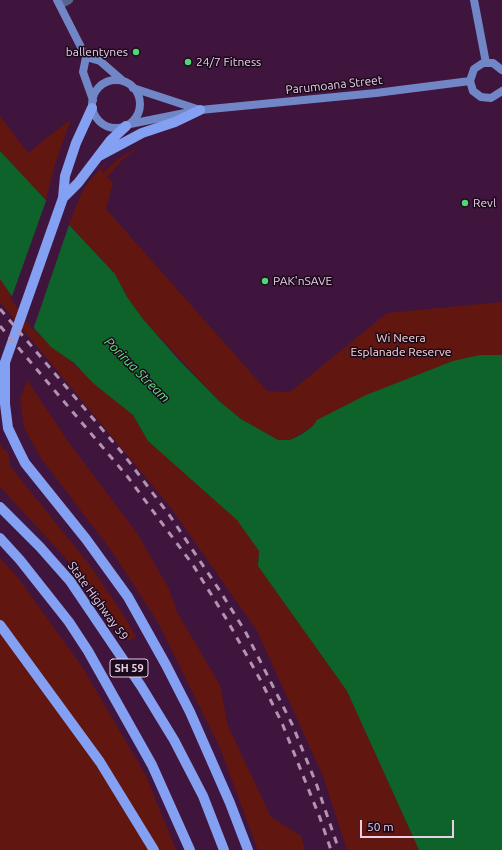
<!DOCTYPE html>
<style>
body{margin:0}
#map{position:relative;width:502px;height:850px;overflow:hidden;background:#3f153d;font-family:Ubuntu,sans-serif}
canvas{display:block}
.scale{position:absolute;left:360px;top:820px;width:94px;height:18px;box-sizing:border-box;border:2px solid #e8cee6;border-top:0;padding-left:5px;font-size:12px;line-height:14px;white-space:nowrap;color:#e8cee6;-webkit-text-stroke:3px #1b0a1b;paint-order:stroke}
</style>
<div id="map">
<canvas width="502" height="850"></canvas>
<div class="scale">50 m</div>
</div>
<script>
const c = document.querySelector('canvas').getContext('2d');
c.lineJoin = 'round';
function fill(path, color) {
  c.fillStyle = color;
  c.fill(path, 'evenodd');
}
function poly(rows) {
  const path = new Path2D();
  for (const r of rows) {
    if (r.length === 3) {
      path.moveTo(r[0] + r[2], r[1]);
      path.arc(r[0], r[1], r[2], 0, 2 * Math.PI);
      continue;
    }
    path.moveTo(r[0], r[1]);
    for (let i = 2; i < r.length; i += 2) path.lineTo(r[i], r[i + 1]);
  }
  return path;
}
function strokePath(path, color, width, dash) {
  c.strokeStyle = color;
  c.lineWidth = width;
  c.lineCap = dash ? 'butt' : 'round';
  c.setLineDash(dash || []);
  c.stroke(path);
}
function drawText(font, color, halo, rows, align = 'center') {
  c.font = font + ' Ubuntu,sans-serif';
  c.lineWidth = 3;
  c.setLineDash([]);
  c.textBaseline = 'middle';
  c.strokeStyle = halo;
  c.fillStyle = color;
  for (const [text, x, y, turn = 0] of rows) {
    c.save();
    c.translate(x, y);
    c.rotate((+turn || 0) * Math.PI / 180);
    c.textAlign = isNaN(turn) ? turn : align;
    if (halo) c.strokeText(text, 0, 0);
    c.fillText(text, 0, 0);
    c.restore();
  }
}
fill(poly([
 [0,116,28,153,71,119,55,164,46,200,0,151],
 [139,147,121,161,107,177,113,182,106,209,267,391,290,392,387,313,502,302,502,643,313,426,290,440,278,440,241,419,219,401,143,319,127,297,115,274,69,224,81,194,89,181,105,164,106,165,101,171,103,173,118,159],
 [0,279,37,333,133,415,148,441,237,519,259,551,258,566,347,691,419,850,347,850,323,776,257,631,171,508,0,302],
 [27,380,70,444,137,533,169,589,177,612,220,685,228,726,271,817,301,836,305,850,258,850,220,748,159,624,113,553,41,458,24,428,20,399],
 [0,443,2,448,7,451,10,460,10,466,89,564,121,611,136,637,128,641,85,579,0,487],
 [0,558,19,579,83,668,146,776,176,850,0,850]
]), '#621610');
fill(poly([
 [0,151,115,274,127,297,143,319,179,360,219,401,241,419,278,440,290,440,302,434,313,426,317,420,366,395,453,361,480,355,502,355,502,850,419,850,347,691,258,566,259,551,237,520,148,441,133,415,93,383,74,363,51,347,34,328,0,279]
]), '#0e632a');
fill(poly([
 [47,198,70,222,33,330,11,299]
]), '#3f153d');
strokePath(poly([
 [60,5,69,0]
]), '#57658d', 8);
strokePath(poly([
 [57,0,86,57,83,72,93,100],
 [474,0,486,63],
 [86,57,100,61,123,81],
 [502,70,493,63,483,63,474,69,470,81,473,91,481,97,491,98,502,91],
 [116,104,24],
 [133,88,200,110],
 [130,124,200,110,376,93,470,81]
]), '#7086c6', 8);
strokePath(poly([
 [99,156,142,133,175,122,200,110],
 [63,198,78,183,110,141,126,126],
 [5,362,5,404,8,428,18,449,25,463,86,539,128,597,166,665,190,712,230,803,248,850],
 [3,368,63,198,65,176,76,143,92,108],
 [0,507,40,547,70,581,141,686,174,740,203,796,224,850],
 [0,538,20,560,69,622,88,651,152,765,190,850],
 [0,625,100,762,154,850]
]), '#84a0f2', 10);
strokePath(poly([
 [0,309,124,455,170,516,220,591,245,631,292,724,316,783,339,850],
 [0,326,127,476,193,565,227,620,261,681,282,723,320,818,331,850]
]), '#b293b0', 3, [7, 7]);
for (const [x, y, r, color] of [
 [136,52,4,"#52d673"],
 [188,62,4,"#52d673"],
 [465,203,4,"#52d673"],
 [265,281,4,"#52d673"]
]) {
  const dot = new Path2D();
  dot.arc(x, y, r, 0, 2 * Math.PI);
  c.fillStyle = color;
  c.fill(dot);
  strokePath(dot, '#1b0a1b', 1.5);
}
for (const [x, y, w] of [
 [129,668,38]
]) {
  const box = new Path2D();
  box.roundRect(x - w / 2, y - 9, w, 18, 3);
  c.fillStyle = '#1b0a1b';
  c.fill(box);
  strokePath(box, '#e8cee6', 1);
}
drawText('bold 11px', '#e8cee6', null, [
 ["SH 59",129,668]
]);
drawText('12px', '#e8cee6', '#1b0a1b', [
 ["ballentynes",128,52,"right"],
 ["24/7 Fitness",196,62],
 ["Revl",473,203],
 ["PAK'nSAVE",273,281]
], 'left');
drawText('12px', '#e8cee6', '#1b0a1b', [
 ["Parumoana Street",334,85,-6],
 ["State Highway 59",98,601,54]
]);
drawText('12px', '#f9dad5', '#1b0a1b', [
 ["Wi Neera",401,338],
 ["Esplanade Reserve",401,352]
]);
drawText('italic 13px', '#61e180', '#1b0a1b', [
 ["Porirua Stream",137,370,45]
]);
</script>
